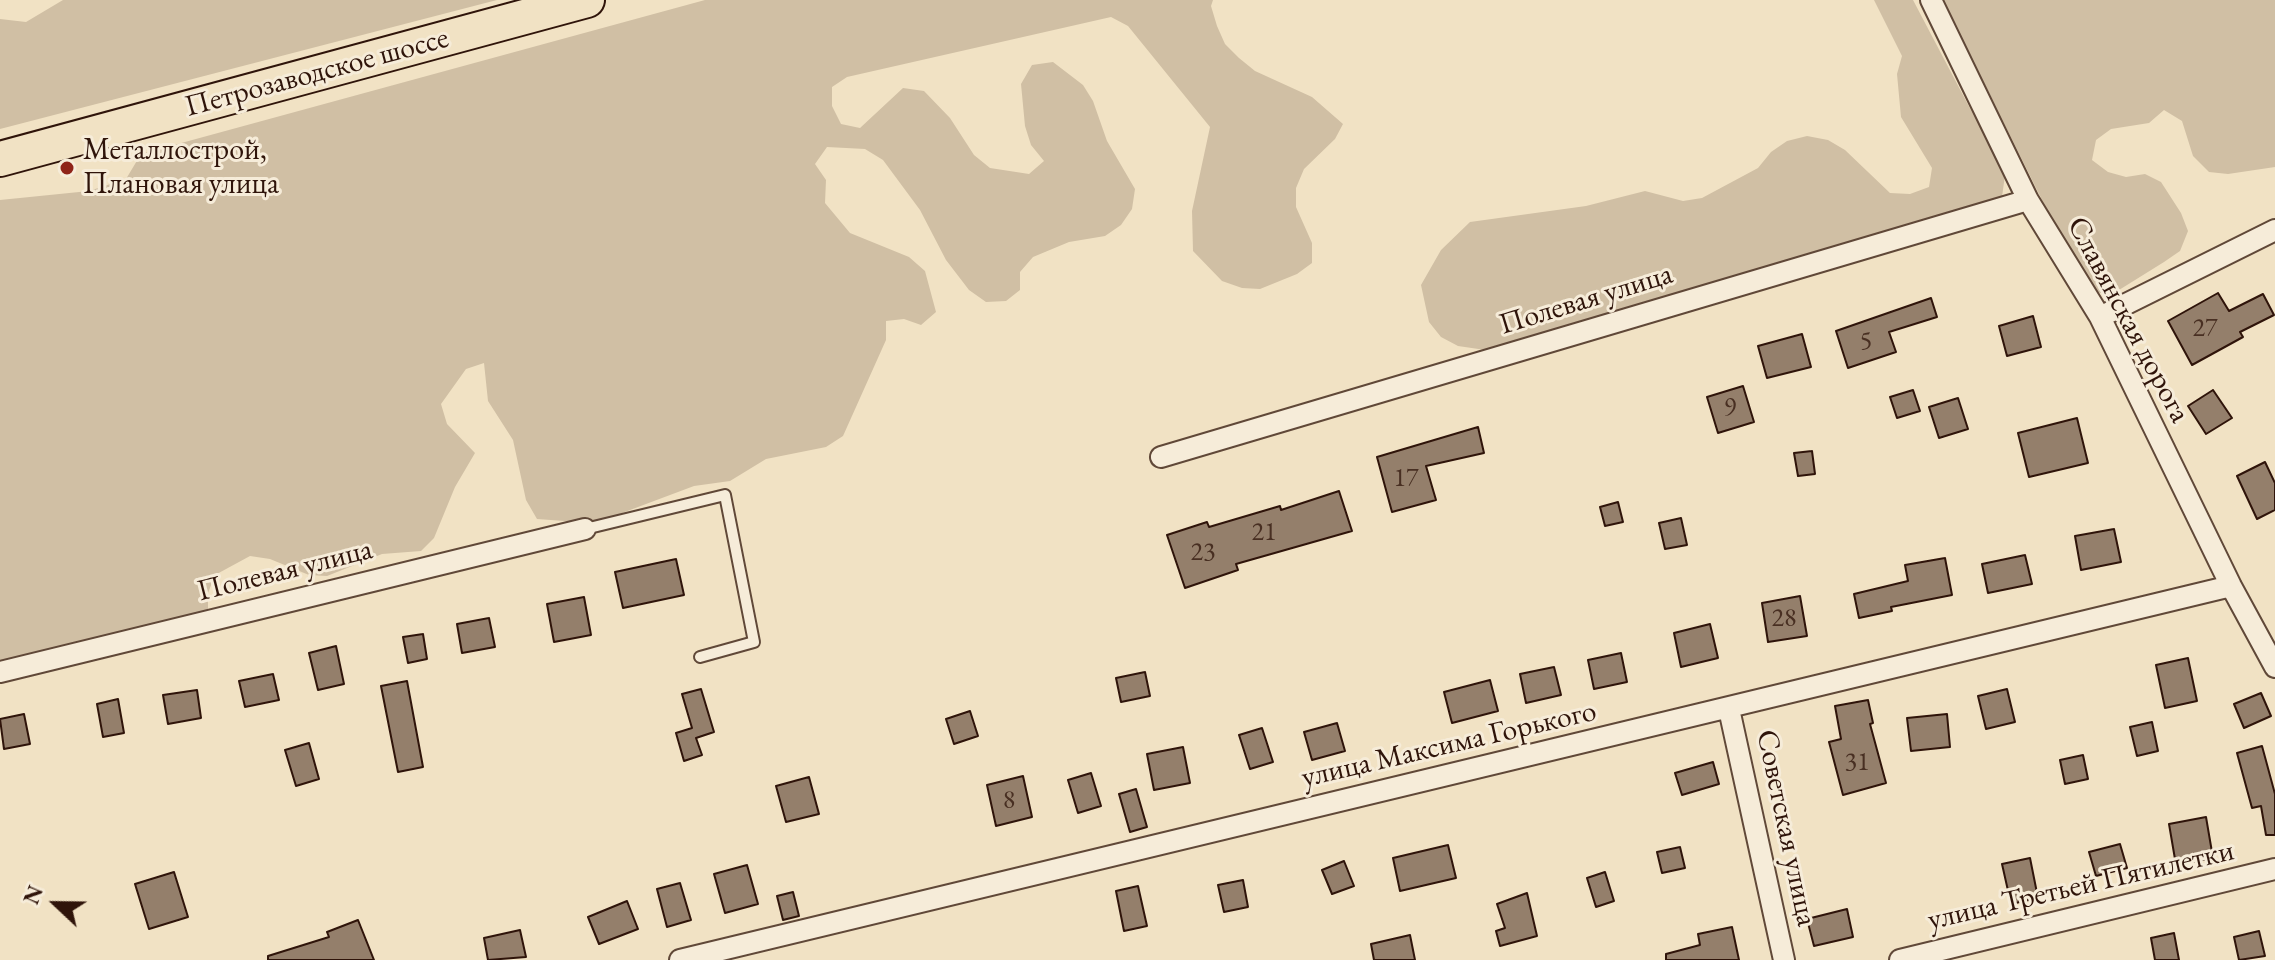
<!DOCTYPE html>
<meta charset="utf-8">
<style>
body{margin:0}
#map{position:relative;width:2275px;height:960px;overflow:hidden;background:#f1e2c4;font-family:"EB Garamond",serif}
canvas{display:block}
.north{position:absolute;left:16px;top:864px;width:80px;height:80px;-webkit-text-stroke:6px #f6ecd9;paint-order:stroke;rotate:292deg;font-size:22px;font-weight:700;line-height:32px;text-align:center;color:#2f140a}
.north::after{content:'';display:block;margin:auto;width:28px;height:36px;background:#2f140a;clip-path:polygon(50% 0,100% 100%,50% 72%,0 100%)}
</style>
<div id="map">
<canvas width="2275" height="960"></canvas>
<div class="north">N</div>
</div>
<script>
const c = document.querySelector('canvas').getContext('2d');
c.lineJoin = 'round';
function fill(path, color) {
  c.fillStyle = color;
  c.fill(path, 'evenodd');
}
function poly(rows) {
  const path = new Path2D();
  for (const r of rows) {
    path.moveTo(r[0], r[1]);
    for (let i = 2; i < r.length; i += 2) path.lineTo(r[i], r[i + 1]);
  }
  return path;
}
function strokePath(path, color, width, dash) {
  c.strokeStyle = color;
  c.lineWidth = width;
  c.lineCap = dash ? 'butt' : 'round';
  c.setLineDash(dash || []);
  c.stroke(path);
}
function drawText(font, color, halo, rows, align = 'center') {
  c.font = font + ' "EB Garamond",serif';
  c.lineWidth = 6;
  c.setLineDash([]);
  c.textBaseline = 'middle';
  c.strokeStyle = halo;
  c.fillStyle = color;
  for (const [text, x, y, turn = 0] of rows) {
    c.save();
    c.translate(x, y);
    c.rotate((+turn || 0) * Math.PI / 180);
    c.textAlign = isNaN(turn) ? turn : align;
    if (halo) c.strokeText(text, 0, 0);
    c.fillText(text, 0, 0);
    c.restore();
  }
}
fill(poly([
 [63,0,497,0,0,129,0,19,26,22],
 [705,0,1213,0,1211,6,1217,26,1225,44,1239,58,1255,71,1312,97,1343,124,1335,139,1304,169,1296,188,1296,207,1312,243,1312,263,1297,274,1260,289,1242,288,1222,281,1193,251,1192,211,1210,127,1128,26,1111,17,847,77,832,87,832,106,841,124,860,128,903,88,924,91,950,118,974,155,990,168,1029,174,1044,161,1031,145,1025,126,1021,84,1032,65,1053,62,1083,85,1093,101,1107,141,1135,189,1132,209,1121,225,1105,236,1069,242,1033,257,1020,272,1020,290,1006,301,986,302,969,290,946,260,920,210,883,160,865,149,827,147,815,164,826,180,825,203,850,233,909,257,925,271,936,312,921,325,904,319,886,321,886,340,843,436,826,447,766,459,730,481,694,486,622,513,606,524,537,519,526,500,513,440,488,401,484,363,466,369,441,404,447,424,475,453,455,487,434,538,421,551,382,554,327,576,309,575,270,559,250,556,215,575,208,593,208,614,0,669,0,200,89,191,126,179,141,154],
 [1874,0,1913,0,2005,175,2002,197,1499,352,1458,346,1441,337,1429,322,1421,285,1441,250,1470,222,1586,206,1645,191,1683,201,1702,198,1758,168,1771,152,1787,141,1807,136,1828,140,1845,150,1890,193,1910,194,1929,187,1932,168,1901,117,1897,74,1902,56],
 [1943,0,2275,0,2275,167,2228,174,2209,172,2193,156,2182,121,2164,110,2149,123,2111,129,2096,140,2092,160,2108,172,2126,177,2145,174,2161,182,2181,213,2188,231,2180,251,2164,262,2119,290,2100,293,2084,285]
]), '#d0bfa4');
const building = poly([
 [2218,293,2229,311,2263,294,2274,315,2240,332,2243,337,2192,365,2168,321,2218,293],
 [1931,298,1937,317,1889,332,1896,352,1848,368,1836,331,1931,298],
 [2033,316,2041,347,2007,356,1999,326,2033,316],
 [1802,334,1811,367,1767,378,1758,346,1802,334],
 [1743,386,1754,422,1718,433,1707,397,1743,386],
 [1913,390,1920,411,1897,418,1890,397,1913,390],
 [2213,390,2232,418,2206,434,2188,406,2213,390],
 [1958,398,1968,429,1939,438,1929,407,1958,398],
 [2077,418,2088,463,2029,477,2018,433,2077,418],
 [1478,427,1484,453,1426,466,1436,500,1392,512,1377,457,1478,427],
 [1812,451,1815,474,1798,476,1794,453,1812,451],
 [2265,462,2275,483,2275,510,2257,519,2237,476,2265,462],
 [1339,491,1352,531,1236,564,1238,570,1185,588,1167,535,1207,522,1209,527,1280,506,1281,510,1339,491],
 [1618,502,1623,522,1605,526,1600,507,1618,502],
 [1681,518,1687,545,1665,549,1659,523,1681,518],
 [2114,529,2121,562,2081,570,2075,536,2114,529],
 [2025,555,2032,584,1988,593,1982,564,2025,555],
 [1945,558,1952,595,1891,607,1892,611,1859,618,1854,594,1908,581,1905,565,1945,558],
 [676,559,684,595,623,608,615,572,676,559],
 [1800,596,1807,636,1768,642,1762,603,1800,596],
 [584,597,591,635,554,642,547,604,584,597],
 [489,618,495,647,462,653,457,624,489,618],
 [1710,624,1718,658,1681,667,1674,633,1710,624],
 [423,634,427,659,408,663,403,637,423,634],
 [336,646,344,684,318,690,309,653,336,646],
 [1621,653,1627,682,1594,689,1588,660,1621,653],
 [2188,658,2197,701,2165,708,2156,665,2188,658],
 [1554,667,1561,695,1526,703,1520,674,1554,667],
 [1145,672,1150,696,1121,702,1116,678,1145,672],
 [273,674,279,700,245,707,239,681,273,674],
 [1490,680,1498,711,1452,723,1444,692,1490,680],
 [407,681,423,767,398,772,381,686,407,681],
 [701,689,714,732,696,738,702,755,684,761,676,733,692,728,682,694,701,689],
 [2007,689,2015,722,1986,729,1978,696,2007,689],
 [197,690,201,718,168,724,163,695,197,690],
 [2261,693,2271,716,2244,728,2234,704,2261,693],
 [118,699,124,733,103,737,97,704,118,699],
 [1868,700,1873,723,1870,724,1886,783,1843,795,1829,742,1841,739,1835,706,1868,700],
 [970,711,978,736,954,744,946,719,970,711],
 [24,714,30,744,4,749,0,719,24,714],
 [1947,714,1950,747,1911,751,1907,718,1947,714],
 [2152,722,2158,751,2137,756,2130,727,2152,722],
 [1337,723,1345,751,1312,760,1304,732,1337,723],
 [1262,728,1273,762,1250,769,1239,735,1262,728],
 [309,743,319,779,296,786,285,750,309,743],
 [2262,746,2275,794,2275,835,2266,835,2261,806,2252,808,2237,753,2262,746],
 [1183,747,1190,783,1154,790,1147,754,1183,747],
 [2083,755,2088,779,2065,784,2060,760,2083,755],
 [1713,762,1719,784,1682,795,1675,773,1713,762],
 [1091,773,1101,806,1078,813,1068,780,1091,773],
 [1023,776,1032,817,996,826,987,785,1023,776],
 [809,777,819,814,786,822,776,786,809,777],
 [1136,789,1147,827,1130,832,1119,794,1136,789],
 [2206,817,2213,858,2176,865,2169,824,2206,817],
 [2120,844,2127,868,2096,876,2089,852,2120,844],
 [1448,845,1456,878,1400,891,1393,858,1448,845],
 [1680,847,1685,868,1662,873,1657,852,1680,847],
 [2030,858,2038,898,2011,904,2002,864,2030,858],
 [1344,861,1354,886,1332,894,1322,870,1344,861],
 [747,865,758,904,725,913,714,874,747,865],
 [174,872,188,917,149,929,135,884,174,872],
 [1605,872,1614,901,1596,907,1587,878,1605,872],
 [1243,880,1248,907,1224,912,1218,885,1243,880],
 [680,883,691,920,667,927,657,889,680,883],
 [1138,886,1147,926,1124,931,1116,891,1138,886],
 [793,892,799,916,783,920,777,896,793,892],
 [1527,893,1537,936,1500,946,1496,931,1505,928,1497,904,1527,893],
 [627,901,638,929,599,944,588,917,627,901],
 [1847,909,1853,937,1814,946,1807,919,1847,909],
 [358,920,374,960,268,960,268,956,329,937,327,932,358,920],
 [1732,927,1739,960,1666,960,1666,954,1700,945,1698,934,1732,927],
 [520,930,526,957,488,960,484,938,520,930],
 [2259,931,2265,956,2239,960,2234,937,2259,931],
 [2174,933,2179,960,2155,960,2151,938,2174,933],
 [1410,935,1415,960,1374,960,1371,944,1410,935]
]);
fill(building, '#947f6b');
strokePath(building, '#2f140a', 2);
const service = poly([
 [585,529,725,495,754,642,700,657]
]);
const minor = poly([
 [1931,0,2028,200,2100,317,2231,586,2275,667],
 [2100,317,2275,230],
 [1161,457,2028,200],
 [0,672,585,529],
 [1729,709,1784,960],
 [680,960,2231,586],
 [1900,960,2275,869]
]);
const primary = poly([
 [0,159,587,0]
]);
strokePath(service, '#604838', 14);
strokePath(minor, '#604838', 24);
strokePath(primary, '#2f140a', 38);
strokePath(service, '#f6ecd9', 10);
strokePath(minor, '#f6ecd9', 20);
strokePath(primary, '#f1e2c4', 34);
for (const [x, y, r, color] of [
 [67,168,8,"#8f2418"]
]) {
  const dot = new Path2D();
  dot.arc(x, y, r, 0, 2 * Math.PI);
  c.fillStyle = color;
  c.fill(dot);
  strokePath(dot, '#f6ecd9', 3);
}
drawText('26px', '#482f22', null, [
 ["27",2205,329],
 ["5",1866,342],
 ["9",1730,409],
 ["17",1406,479],
 ["21",1264,533],
 ["23",1203,553],
 ["28",1784,619],
 ["31",1857,763],
 ["8",1009,801]
]);
drawText('30px', '#2f140a', '#f6ecd9', [
 ["Петрозаводское шоссе",317,73,-15],
 ["Полевая улица",1586,300,-17],
 ["Славянская дорога",2128,320,62],
 ["Полевая улица",285,571,-14],
 ["улица Максима Горького",1449,745,-13],
 ["Советская улица",1786,828,78],
 ["улица Третьей Пятилетки",2081,886,-13]
]);
drawText('30px', '#2f140a', '#f6ecd9', [
 ["Металлострой,",83,151],
 ["Плановая улица",83,185]
], 'left');
</script>
